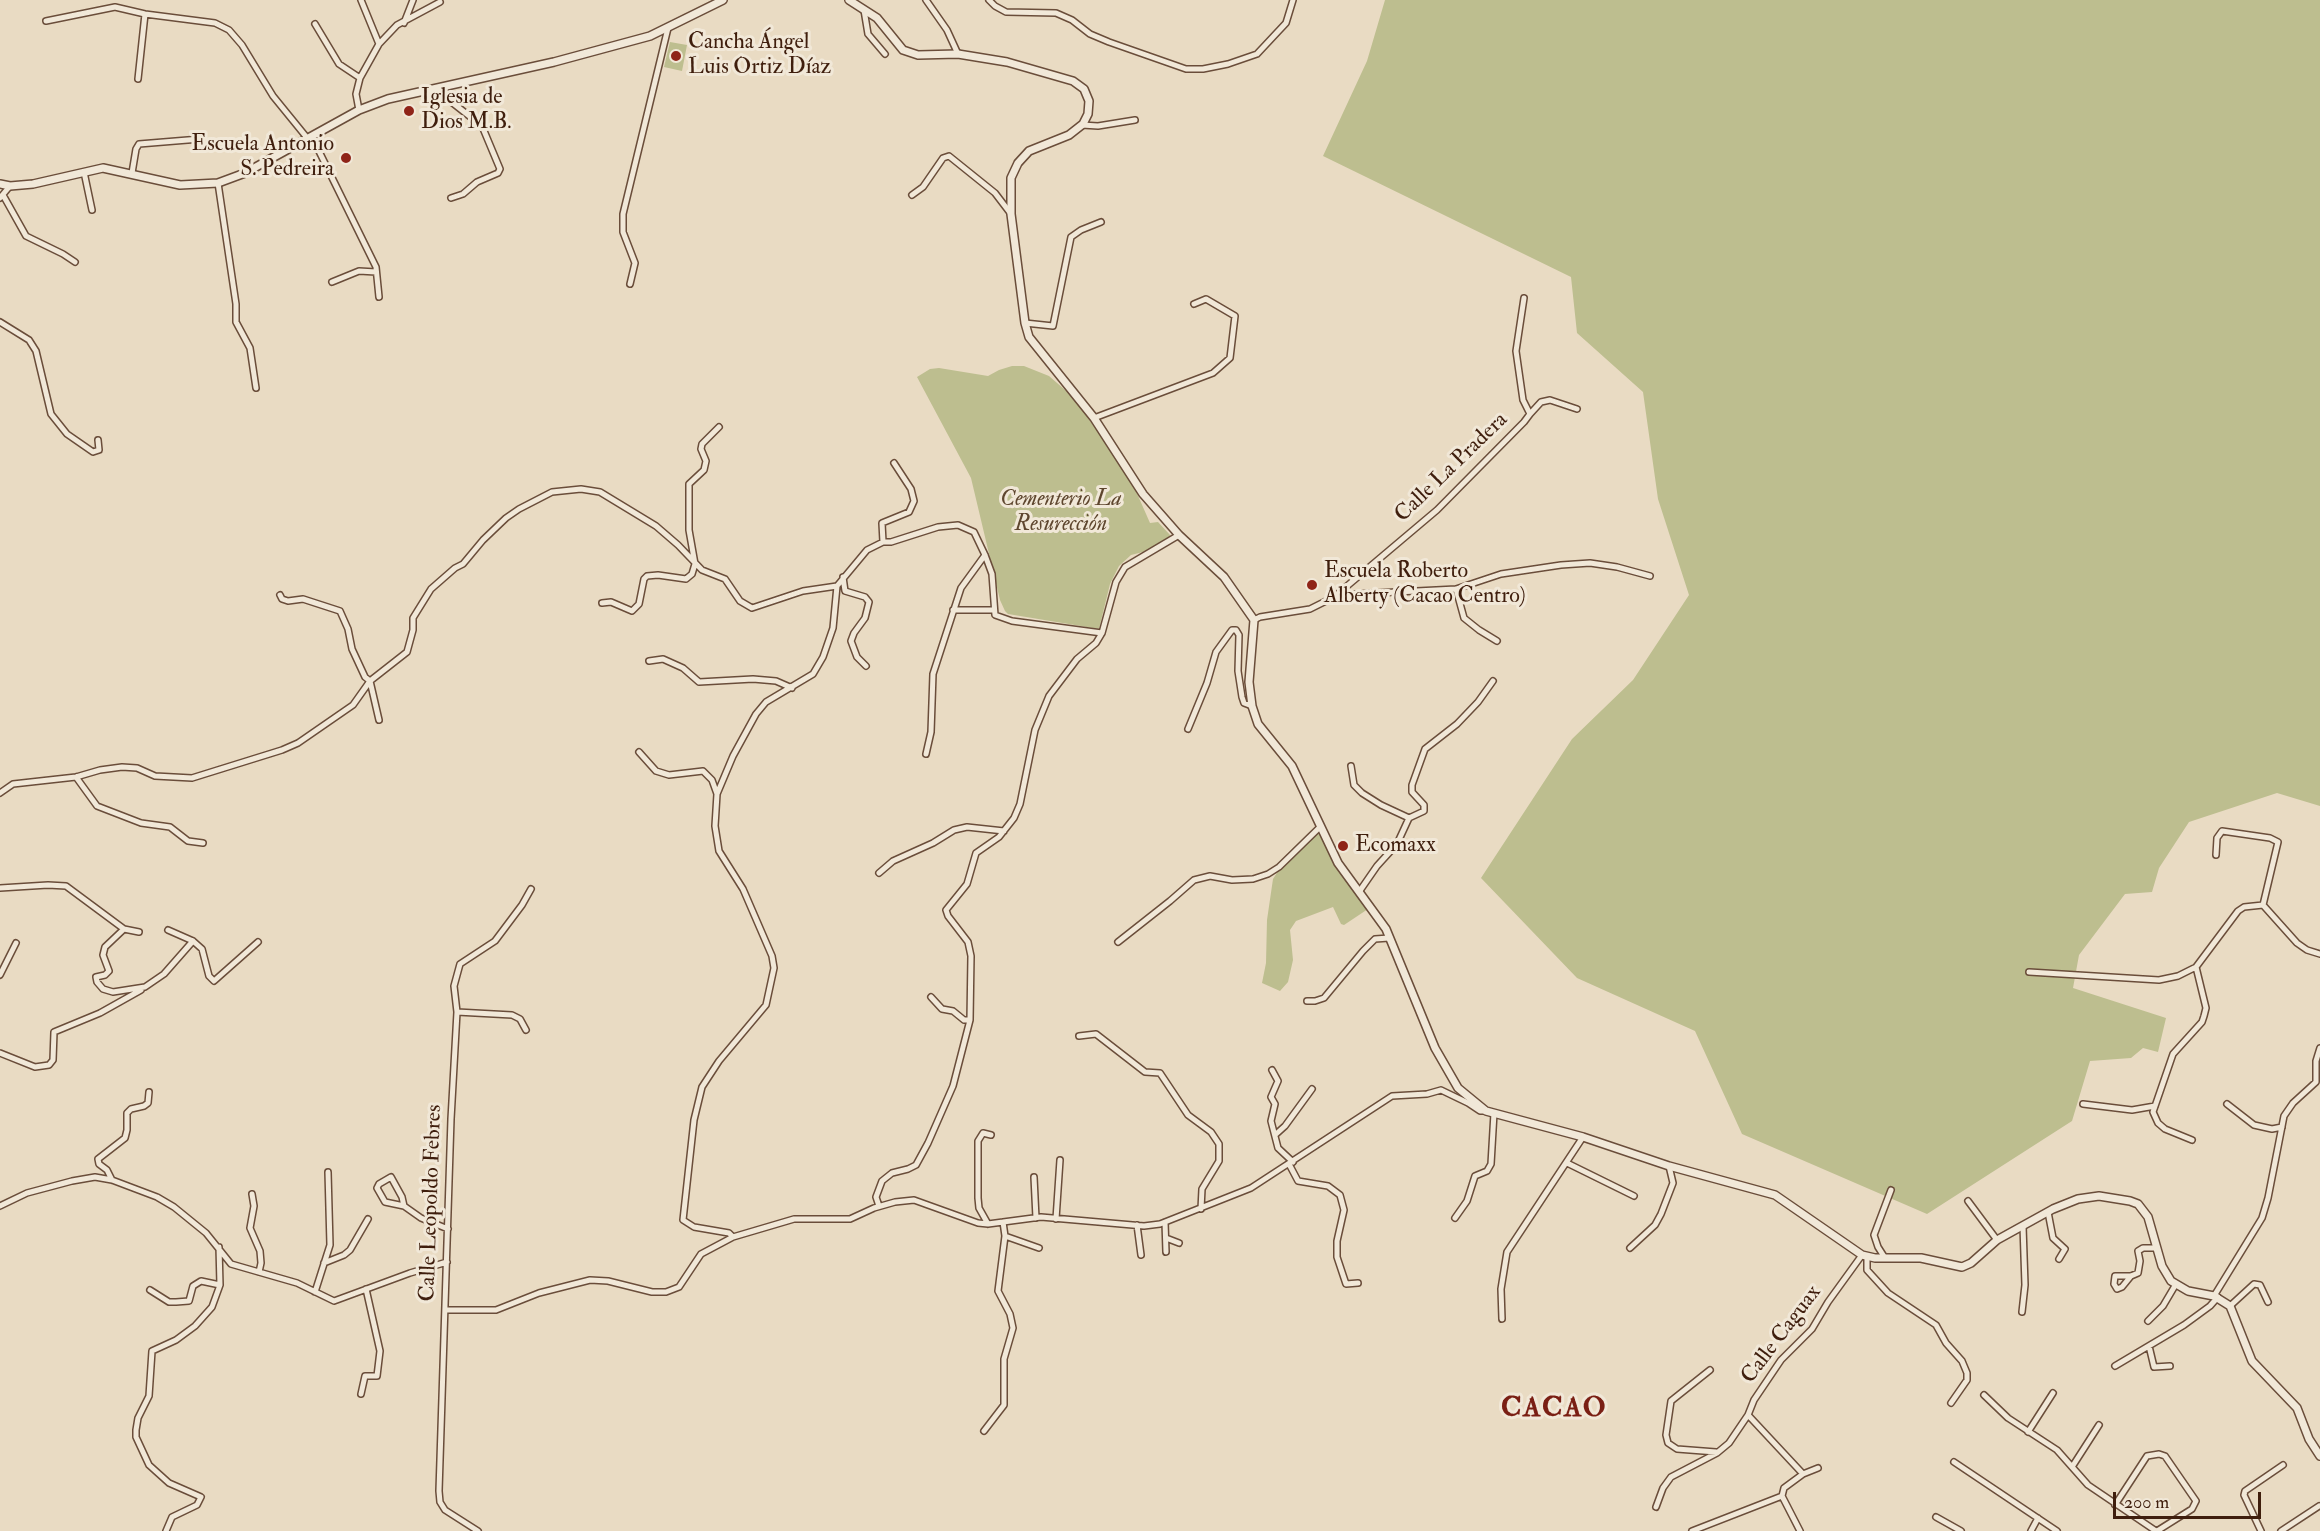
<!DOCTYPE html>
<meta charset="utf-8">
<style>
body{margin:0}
#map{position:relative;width:2320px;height:1531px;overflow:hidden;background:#e9dbc3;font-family:"IM FELL Double Pica",serif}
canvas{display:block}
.scale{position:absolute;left:2113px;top:1492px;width:148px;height:27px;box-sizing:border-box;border:3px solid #3f1e0d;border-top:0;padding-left:8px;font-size:18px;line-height:21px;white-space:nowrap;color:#3f1e0d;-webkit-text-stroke:4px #f1e8d8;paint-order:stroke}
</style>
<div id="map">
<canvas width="2320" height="1531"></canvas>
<div class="scale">200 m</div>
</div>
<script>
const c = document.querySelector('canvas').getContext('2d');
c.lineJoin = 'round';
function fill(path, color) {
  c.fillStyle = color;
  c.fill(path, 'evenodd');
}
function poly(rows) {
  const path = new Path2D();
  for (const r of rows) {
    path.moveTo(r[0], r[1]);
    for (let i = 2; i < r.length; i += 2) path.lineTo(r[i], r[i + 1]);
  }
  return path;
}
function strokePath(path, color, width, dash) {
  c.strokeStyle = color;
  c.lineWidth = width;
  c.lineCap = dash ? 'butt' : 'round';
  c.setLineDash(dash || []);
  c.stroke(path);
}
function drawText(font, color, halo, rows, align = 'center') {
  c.font = font + ' "IM FELL Double Pica",serif';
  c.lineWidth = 6;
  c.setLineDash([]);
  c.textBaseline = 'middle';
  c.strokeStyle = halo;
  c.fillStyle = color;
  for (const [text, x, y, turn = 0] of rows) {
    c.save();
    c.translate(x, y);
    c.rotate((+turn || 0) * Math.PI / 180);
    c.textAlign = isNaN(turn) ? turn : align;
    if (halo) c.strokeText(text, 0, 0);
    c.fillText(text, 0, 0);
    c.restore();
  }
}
fill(poly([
 [1385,0,2320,0,2320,806,2277,793,2189,822,2159,868,2152,892,2125,894,2079,955,2073,988,2166,1018,2158,1052,2143,1048,2131,1058,2090,1061,2072,1121,1927,1214,1742,1134,1695,1031,1577,978,1481,878,1572,739,1633,680,1689,595,1658,499,1643,392,1577,333,1571,277,1323,156,1367,61],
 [670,42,687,45,682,71,664,67],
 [1012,366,1024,366,1049,376,1072,396,1128,473,1150,523,1158,522,1170,535,1170,538,1151,550,1131,555,1119,566,1110,584,1099,629,1008,614,1005,611,1000,600,971,478,917,377,930,369,939,368,988,376,999,370],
 [1317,825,1332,861,1368,909,1344,925,1341,924,1333,907,1296,921,1290,930,1293,960,1288,982,1280,991,1262,983,1266,963,1267,920,1273,879,1292,849]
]), '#bdbe8f');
const minor = poly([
 [926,0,947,30,958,54],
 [989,0,995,6,1006,12,1056,13,1072,20,1090,34,1109,42,1186,69,1203,69,1228,64,1257,54,1286,23,1293,0],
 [864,10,868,34,885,54],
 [46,21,115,7,145,14,215,23,229,30,242,45,273,96,308,139],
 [404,23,413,0],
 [315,24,339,64,360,78],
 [379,44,397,25,440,2],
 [138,79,145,14],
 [435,89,482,126,500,169,498,173,477,182,463,194,451,198],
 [359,110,356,94,360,78,379,44,361,0],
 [1082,125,1098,126,1135,120],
 [312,137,376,267,379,297],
 [84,172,92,210],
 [132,173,136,149,139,144,200,139],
 [218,183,236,304,236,322,250,348,256,388],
 [3,195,26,236,63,254,75,262],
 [912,195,923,187,943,158,949,156,995,193,1011,214],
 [0,198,10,186],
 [332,282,359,271,376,272],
 [630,284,635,263,623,232,623,214,668,28],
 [0,322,29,340,36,351,51,414,67,434,93,452,99,450,98,440],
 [1025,323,1053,326,1071,237,1081,230,1101,222],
 [1530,414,1541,402,1550,400,1577,409],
 [1094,418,1213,373,1230,358,1235,316,1206,299,1194,304],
 [883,542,882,523,909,512,914,501,911,489,894,463],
 [843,577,845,591,865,597,869,602,865,618,854,633,851,641,857,657,866,666],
 [1456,589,1464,618,1479,630,1497,641],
 [280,595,282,599,288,601,303,599,340,611,348,629,352,649,365,677,370,681,379,720],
 [1334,597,1437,510,1524,422,1530,414,1523,400,1516,351,1524,298],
 [602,603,611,602,632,611,639,604,644,579,647,576,658,575,686,579,692,574,695,564,689,530,689,484,704,470,706,461,701,449,702,444,719,427],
 [953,610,994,610],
 [1254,620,1260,617,1310,609,1332,598,1357,594,1456,589,1501,574,1561,565,1590,563,1617,567,1650,576],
 [649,661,663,659,683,668,699,682,753,679,776,681,792,688],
 [1188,729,1207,683,1216,652,1232,630,1236,630,1239,635,1238,671,1242,697,1244,703,1252,706],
 [639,752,656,771,669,775,703,771,712,780,717,794],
 [926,754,931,732,933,674,961,588,985,555],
 [1351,766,1354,785,1362,793,1381,805,1409,818],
 [76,777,97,806,141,823,170,827,188,841,203,843],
 [0,793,13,784,76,777,100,770,122,767,137,768,155,776,192,778,282,750,298,743,353,705,370,681,407,652,413,630,413,618,431,589,455,568,463,564,483,540,506,518,519,509,552,492,581,489,600,492,656,526,678,545,702,570,725,579,740,601,752,608,803,591,837,586,867,550,883,542,891,542,938,527,958,525,974,532,985,555,992,574,995,615,1012,621,1102,633],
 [2216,855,2217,838,2222,831,2270,838,2278,842,2263,905],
 [879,873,893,861,933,843,954,830,967,827,1004,831],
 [0,888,48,885,66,886,124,929],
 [1359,892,1377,866,1397,844,1409,818,1424,811,1424,805,1412,792,1412,785,1425,749,1457,724,1478,702,1493,681],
 [168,930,193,941,202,949,209,976,214,981,258,942],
 [139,932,124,929,105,947,103,955,109,971,105,975,96,977,97,982,103,989,113,992,145,987,164,974,193,941],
 [1118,942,1170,901,1194,880,1210,876,1232,880,1253,879,1268,874,1279,867,1320,827],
 [2029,972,2159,980,2178,976,2196,967],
 [0,975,16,943],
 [931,997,942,1009,953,1011,964,1020,970,1020],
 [1307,1001,1315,1001,1324,998,1363,951,1375,939,1389,938],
 [457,1012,512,1015,520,1019,526,1030],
 [1079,1036,1096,1034,1145,1072,1160,1073,1188,1115,1211,1132,1219,1144,1219,1161,1202,1189,1201,1209],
 [0,1053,35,1067,49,1065,53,1060,54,1032,100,1013,141,990],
 [1272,1070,1278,1081,1271,1097,1275,1104,1271,1121,1278,1148,1293,1162],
 [2083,1104,2132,1110,2155,1106],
 [2227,1104,2254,1125,2272,1129,2282,1127],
 [1275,1135,1285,1126,1312,1089],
 [2192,1140,2165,1129,2158,1123,2153,1112,2173,1054,2202,1022,2204,1016,2206,1008,2196,967,2238,911,2244,907,2263,905,2297,943,2307,950,2320,954],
 [1567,1163,1634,1196],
 [1289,1164,1298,1181,1328,1186,1340,1195,1344,1210,1337,1241,1337,1257,1346,1284,1358,1283],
 [1034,1177,1036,1218],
 [112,1180,107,1170,99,1164,98,1159,125,1138,127,1130,127,1113,131,1109,144,1106,148,1103,149,1092],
 [252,1194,254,1206,250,1228,260,1251,261,1263,259,1272],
 [1968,1201,1997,1240],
 [0,1206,27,1193,72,1181,95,1177,112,1180,157,1197,174,1207,206,1233,231,1264,297,1283,334,1301,410,1273,447,1262],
 [404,1206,402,1197,391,1177,379,1184,377,1188,385,1202,404,1206,421,1218,448,1229],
 [879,1206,876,1197,882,1181,892,1173,908,1169,916,1165,928,1143,953,1086,970,1020,971,956,968,942,948,916,946,910,967,884,976,853,999,837,1014,818,1020,804,1035,730,1049,696,1077,659,1096,643,1102,633,1116,582,1125,567,1179,535],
 [2048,1212,2053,1238,2065,1249,2059,1259],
 [1455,1218,1467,1201,1475,1176,1487,1171,1491,1164,1494,1113],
 [1056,1219,1060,1160],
 [1165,1222,1166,1252],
 [988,1224,979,1208,978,1198,978,1141,983,1133,991,1135],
 [1137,1225,1141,1255],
 [1005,1236,1039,1248],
 [733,1237,729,1233,694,1227,683,1220,694,1120,702,1087,719,1061,766,1005,774,968,772,956,743,889,719,851,715,826,717,794,733,756,756,714,766,702,813,674,823,657,833,628,837,586],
 [1166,1238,1179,1243],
 [1630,1248,1655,1225,1661,1214,1673,1183,1669,1166],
 [1867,1256,1867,1270,1888,1293,1936,1325,1946,1343,1962,1361,1967,1373,1967,1380,1951,1403],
 [1885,1258,1878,1247,1874,1235,1891,1190],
 [324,1263,344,1255,350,1250,368,1219],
 [2131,1276,2122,1287,2117,1289,2114,1284,2115,1276,2131,1276,2138,1273,2140,1261,2138,1251,2143,1248,2157,1248],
 [150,1290,169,1302,176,1302,189,1301,193,1286,201,1281,220,1285],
 [315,1292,330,1245,328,1172],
 [2214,1296,2262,1218,2268,1198,2284,1116,2293,1103,2316,1082,2316,1061,2320,1048],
 [2230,1306,2254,1284,2260,1285,2268,1302],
 [446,1310,496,1310,539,1293,590,1280,608,1281,652,1292,666,1292,679,1287,701,1254,733,1237,794,1219,850,1219,874,1208,895,1202,914,1200,978,1223,988,1224,1041,1217,1144,1226,1160,1224,1251,1188,1392,1096,1427,1094,1441,1090,1468,1103,1480,1111,1486,1111],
 [2022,1312,2025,1285,2023,1226],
 [1502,1319,1501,1289,1507,1252,1583,1137],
 [2148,1321,2163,1306,2176,1284],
 [2149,1346,2154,1367,2170,1366],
 [2115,1366,2184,1325,2210,1306,2218,1297],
 [1710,1370,1671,1401,1666,1435,1668,1443,1677,1449,1716,1452],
 [361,1394,365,1376,377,1376,380,1351,366,1289],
 [1984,1395,2008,1418,2057,1450,2088,1485,2156,1531],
 [1748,1415,1803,1474],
 [984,1431,1004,1405,1004,1359,1013,1328,1010,1314,998,1291,1005,1236,1003,1222],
 [2028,1432,2053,1393],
 [1954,1462,2057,1531],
 [2072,1467,2099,1425],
 [1782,1496,1800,1531],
 [2115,1505,2147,1456,2159,1454,2165,1456,2196,1501,2192,1509,2157,1531],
 [1656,1507,1663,1488,1671,1477,1717,1453,1729,1443,1748,1415,1754,1400,1781,1360,1812,1329,1828,1302,1862,1255],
 [1936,1517,1961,1531],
 [166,1531,172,1517,197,1505,201,1497,169,1483,149,1465,136,1437,136,1430,138,1418,149,1396,152,1351,176,1340,195,1326,212,1307,220,1285,219,1247],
 [478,1531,445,1510,440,1502,439,1491,451,1119,457,1012,454,986,460,964,495,941,522,905,531,889],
 [1692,1531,1782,1496,1784,1488,1803,1474,1818,1468],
 [2031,1531,2038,1518],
 [2261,1531,2244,1495,2245,1491,2283,1465],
 [2281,1531,2319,1506]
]);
const tertiary = poly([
 [849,0,877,18,903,50,918,55,958,54,1007,62,1073,81,1084,89,1089,101,1088,114,1083,124,1069,135,1029,151,1018,163,1011,178,1011,214,1025,323,1029,337,1094,418,1143,494,1179,535,1224,577,1254,620,1249,682,1252,706,1258,724,1292,766,1338,863,1386,929,1435,1048,1458,1088,1486,1111,1583,1137,1669,1166,1775,1195,1862,1255,1875,1258,1921,1258,1962,1267,1971,1263,1997,1240,2053,1209,2078,1199,2099,1196,2130,1201,2138,1204,2148,1217,2162,1266,2171,1281,2188,1291,2214,1296,2230,1306,2252,1361,2297,1408,2309,1439,2320,1456],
 [0,184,10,186,33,184,103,168,180,185,218,183,245,173,359,110,388,99,554,62,650,36,723,0]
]);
strokePath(minor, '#6a4d3a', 8);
strokePath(tertiary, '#6a4d3a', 10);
strokePath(minor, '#f1e8d8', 5);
strokePath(tertiary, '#f1e8d8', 7);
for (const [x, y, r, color] of [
 [676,56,6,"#8f2418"],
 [409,111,6,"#8f2418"],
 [346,158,6,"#8f2418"],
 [1312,585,6,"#8f2418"],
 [1343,846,6,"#8f2418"]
]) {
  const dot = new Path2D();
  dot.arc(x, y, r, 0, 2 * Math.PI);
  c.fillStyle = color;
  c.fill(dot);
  strokePath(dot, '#f1e8d8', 2);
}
drawText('22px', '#3f1e0d', '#f1e8d8', [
 ["Cancha Ángel",688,43],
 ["Luis Ortiz Díaz",688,68],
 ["Iglesia de",421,98],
 ["Dios M.B.",421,123],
 ["Escuela Antonio",334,145,"right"],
 ["S. Pedreira",334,170,"right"],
 ["Escuela Roberto",1324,572],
 ["Alberty (Cacao Centro)",1324,597],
 ["Ecomaxx",1355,846]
], 'left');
drawText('22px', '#3f1e0d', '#f1e8d8', [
 ["Calle La Pradera",1452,468,-44],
 ["Calle Leopoldo Febres",432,1203,-88],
 ["Calle Caguax",1782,1335,-53]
]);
drawText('italic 22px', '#5e462e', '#f1e8d8', [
 ["Cementerio La",1061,500],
 ["Resurección",1061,525]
]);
c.letterSpacing = '1.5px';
drawText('bold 28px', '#7a1f14', '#f1e8d8', [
 ["CACAO",1554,1410]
]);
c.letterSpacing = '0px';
</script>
